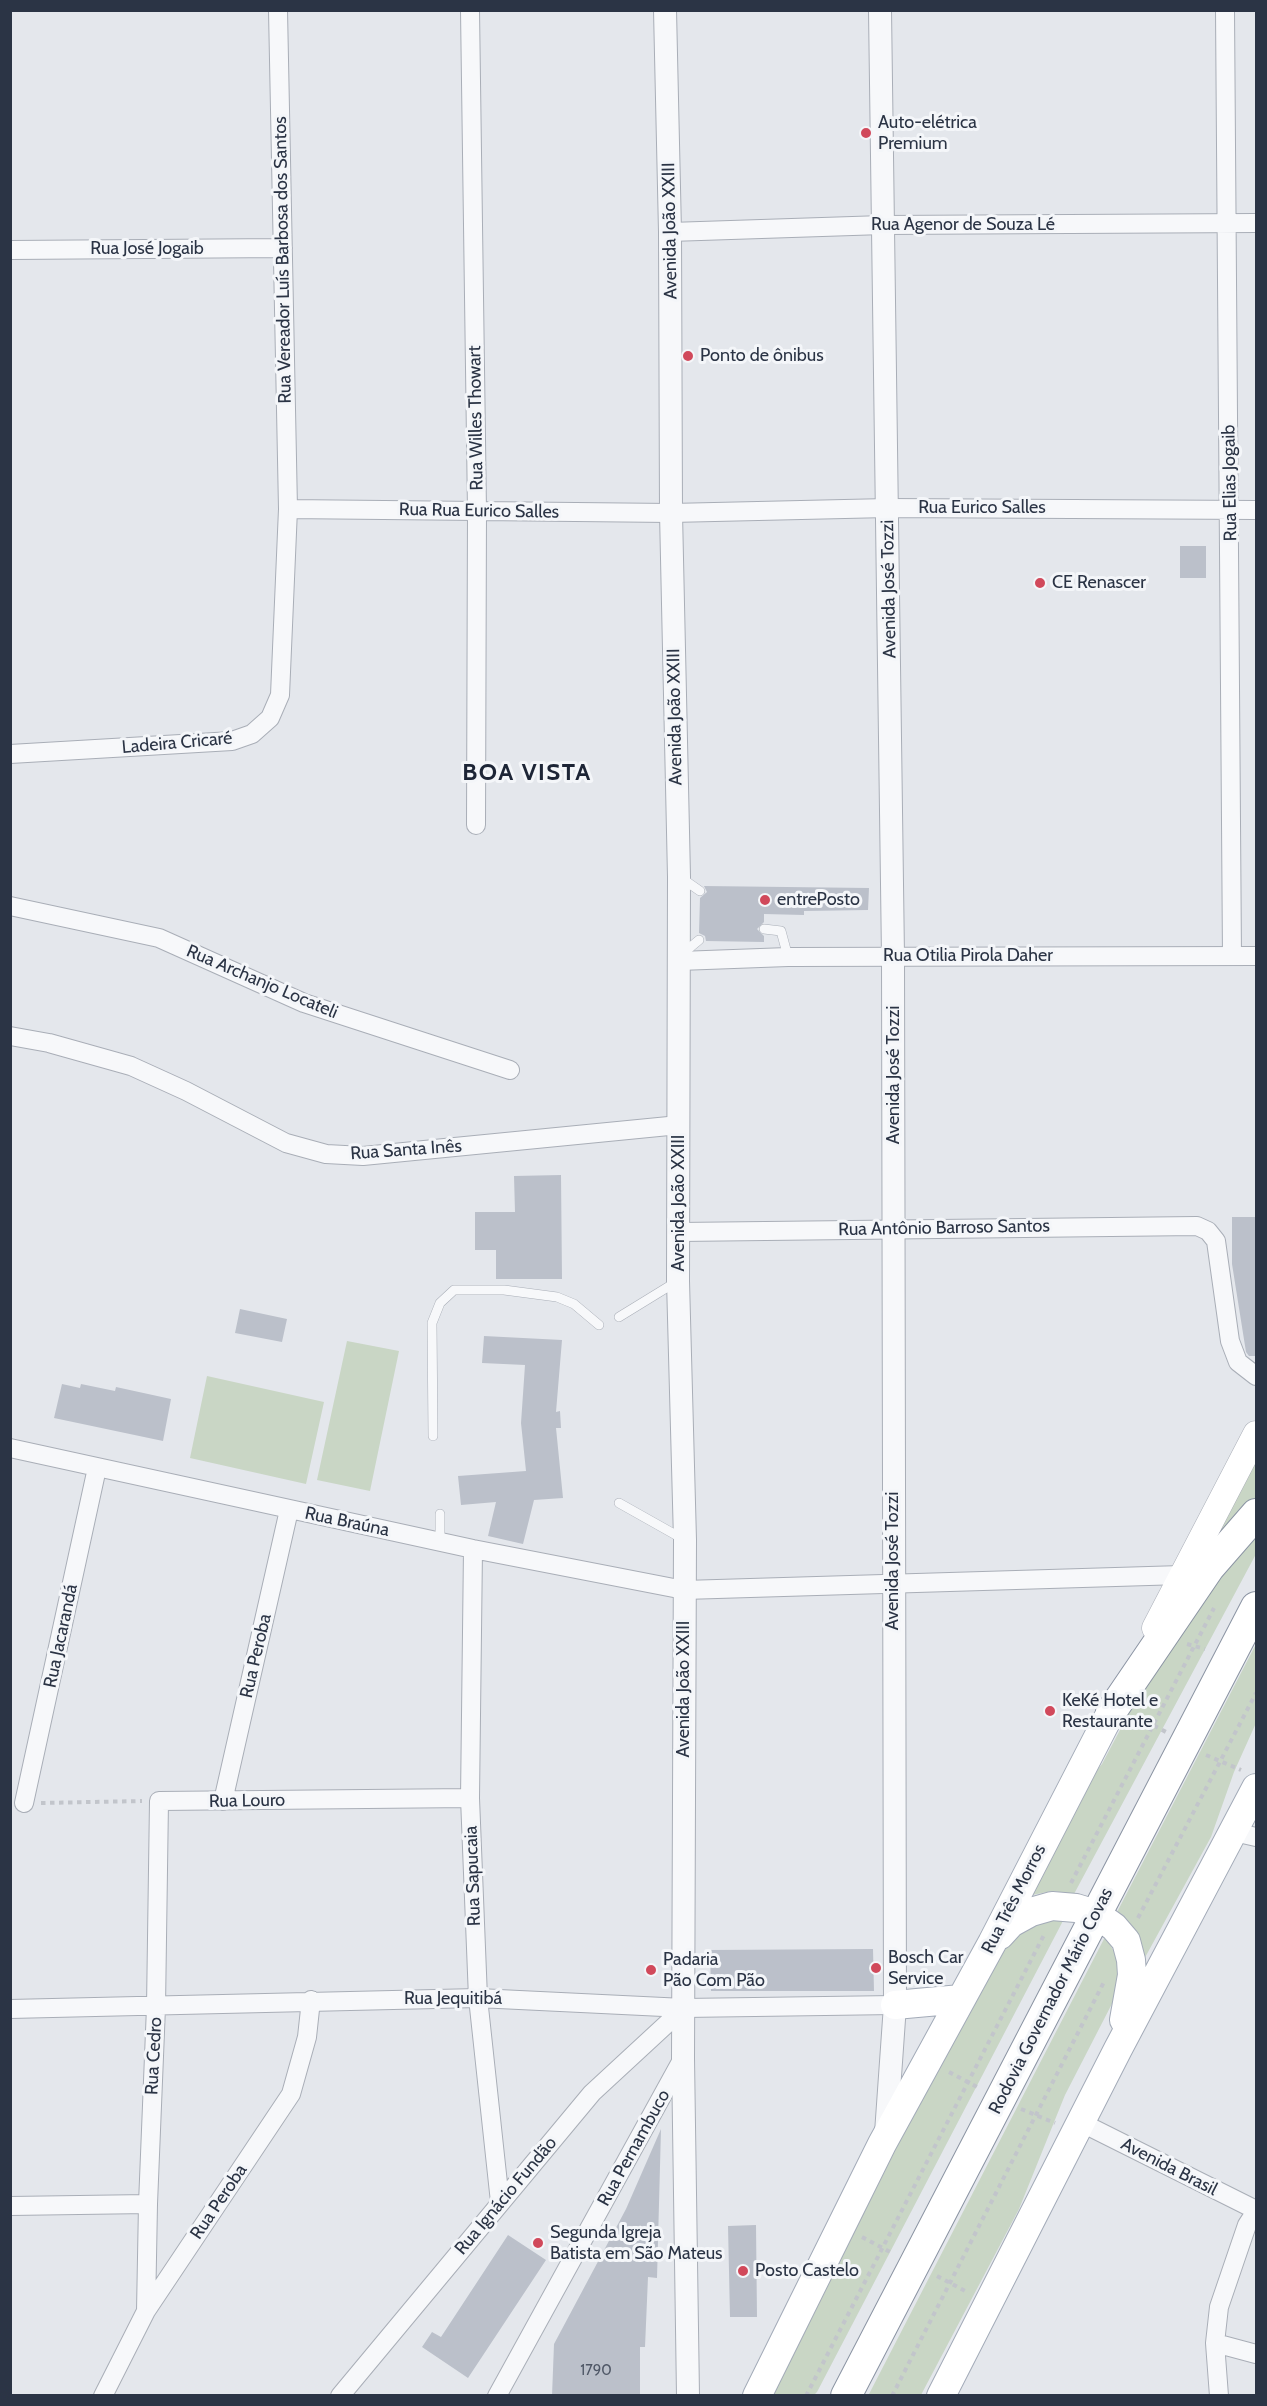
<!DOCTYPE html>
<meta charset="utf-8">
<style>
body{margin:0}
#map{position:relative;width:1267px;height:2406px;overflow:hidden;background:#e4e7ec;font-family:Cabin,sans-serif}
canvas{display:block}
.frame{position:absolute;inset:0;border:12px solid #2b3445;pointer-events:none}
</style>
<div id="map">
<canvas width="1267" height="2406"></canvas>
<div class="frame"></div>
</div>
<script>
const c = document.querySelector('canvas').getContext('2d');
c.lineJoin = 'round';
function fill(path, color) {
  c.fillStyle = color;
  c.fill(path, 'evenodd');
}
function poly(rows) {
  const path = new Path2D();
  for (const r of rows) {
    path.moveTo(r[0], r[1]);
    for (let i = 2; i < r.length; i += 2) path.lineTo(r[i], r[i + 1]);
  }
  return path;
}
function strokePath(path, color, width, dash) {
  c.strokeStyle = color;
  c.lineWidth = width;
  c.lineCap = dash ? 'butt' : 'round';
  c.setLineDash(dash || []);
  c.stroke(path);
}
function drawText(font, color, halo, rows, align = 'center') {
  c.font = font + ' Cabin,sans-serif';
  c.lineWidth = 6;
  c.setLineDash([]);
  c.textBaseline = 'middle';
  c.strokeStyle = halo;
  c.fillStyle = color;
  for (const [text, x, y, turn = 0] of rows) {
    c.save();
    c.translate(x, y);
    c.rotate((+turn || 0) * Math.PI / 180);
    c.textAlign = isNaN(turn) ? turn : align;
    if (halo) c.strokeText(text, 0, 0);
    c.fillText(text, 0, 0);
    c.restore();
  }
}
fill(poly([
 [347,1341,399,1351,370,1491,317,1480],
 [207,1376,324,1402,306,1484,190,1458],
 [1256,1448,1256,1499,1186,1582],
 [1256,1523,1256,1554,1074,1894,1052,1891,1022,1897,1082,1788,1102,1764,1159,1656],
 [1256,1644,1256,1723,1234,1772,1211,1837,1142,1963,1115,1916],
 [1065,1917,817,2392,814,2395,763,2396,996,1946,1027,1920],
 [1105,1937,1119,1959,1117,1994,1065,2095,1019,2209,921,2395,868,2396]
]), '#c9d6c5');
fill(poly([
 [1180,546,1206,546,1206,578,1180,578],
 [704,886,869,888,868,910,804,911,804,915,764,914,764,922,757,929,764,936,764,942,706,941,705,936,699,933,700,898,707,892],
 [561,1175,562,1279,496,1279,496,1250,475,1250,475,1212,515,1212,514,1176],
 [1232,1217,1257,1217,1257,1356,1249,1356,1246,1352,1232,1264],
 [240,1309,287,1319,282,1342,235,1333],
 [484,1336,562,1340,556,1412,560,1411,561,1428,556,1428,563,1498,534,1500,523,1544,488,1536,496,1502,461,1505,458,1476,526,1471,521,1423,525,1365,482,1363],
 [62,1384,80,1388,81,1384,115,1391,116,1387,171,1399,163,1441,54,1418],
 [873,1949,874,1991,711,1991,710,1950],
 [661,2129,657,2278,648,2277,645,2347,640,2347,640,2396,552,2396,554,2344,626,2209],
 [756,2225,757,2317,730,2317,728,2226],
 [508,2235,546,2260,468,2378,422,2347,432,2332,441,2337]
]), '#bbc0ca');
const service = poly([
 [680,877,700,891],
 [764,929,781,931,788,957],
 [681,955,699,940],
 [619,1317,676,1282],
 [433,1436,432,1323,440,1303,454,1290,504,1290,557,1297,574,1304,599,1325],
 [619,1503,683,1539],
 [440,1514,440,1542]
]);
const minor = poly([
 [470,10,477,511,476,825],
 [1225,10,1232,956],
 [670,232,883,225,1256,223],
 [10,250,283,248],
 [288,509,671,513,888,508,1256,510],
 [10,754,232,741,252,734,270,718,280,695,288,509,278,10],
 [10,906,159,938,304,1003,510,1070],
 [679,961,788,957,1256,956],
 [10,1036,49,1043,131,1066,186,1091,286,1143,326,1154,363,1156,679,1125],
 [679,1232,1197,1226,1208,1231,1216,1241,1230,1341,1238,1362,1256,1376],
 [10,1448,473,1549,684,1590,1182,1575],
 [473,1549,470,1798,478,1998,500,2202],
 [223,1801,289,1510],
 [24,1803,97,1468],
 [1234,1832,1256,1837],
 [10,2009,478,1998,684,2008,895,2005],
 [1082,2123,1256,2210],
 [10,2206,148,2204],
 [146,2311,148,2204,156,2007,159,1801,470,1798],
 [1215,2343,1256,2354],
 [103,2396,146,2311,291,2094,307,2037,311,2000],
 [340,2396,592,2093,684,2008],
 [497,2396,683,2058],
 [1219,2396,1215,2343,1219,2307,1247,2225,1256,2211]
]);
const tertiary = poly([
 [665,10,670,232,671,513,679,877,678,1281,685,1540,683,2058,688,2396],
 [880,10,893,956,895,2005,886,2133]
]);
const secondary = poly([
 [1155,1628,1256,1434]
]);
const primary = poly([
 [1000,1935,1011,1923,1031,1912,1052,1906,1076,1908,1096,1914,1114,1927,1126,1941,1131,1960,1132,1975,1124,2020],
 [895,2005,961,1999],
 [757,2396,882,2144,992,1943,1111,1712],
 [941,2396,1118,2049,1256,1788]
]);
const trunk = poly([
 [1111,1712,1209,1568,1256,1514],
 [846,2396,1256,1607]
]);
strokePath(service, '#a9aeb7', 10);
strokePath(minor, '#a9aeb7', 20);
strokePath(tertiary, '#a9aeb7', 24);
strokePath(secondary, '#a9aeb7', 27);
strokePath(primary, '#a3abb8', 30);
strokePath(trunk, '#8b94a3', 32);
strokePath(poly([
 [1187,1644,1205,1649],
 [1138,1717,1166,1732],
 [1206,1755,1241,1770],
 [41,1803,142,1801],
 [1071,1883,1214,1608],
 [1138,1918,1256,1693],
 [949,2072,979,2088],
 [1021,2109,1055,2123],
 [862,2237,892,2253],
 [937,2276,967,2292],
 [806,2396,1045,1933],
 [892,2396,1105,1980]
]), '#c2c5cb', 4, [4.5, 4.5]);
strokePath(service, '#f7f8fa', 9);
strokePath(minor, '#f7f8fa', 18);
strokePath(tertiary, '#f7f8fa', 22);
strokePath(secondary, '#fff', 26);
strokePath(primary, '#fff', 28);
strokePath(trunk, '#fff', 30);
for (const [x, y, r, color] of [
 [866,133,6,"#d1495b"],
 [688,356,6,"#d1495b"],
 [1040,583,6,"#d1495b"],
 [765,900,6,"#d1495b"],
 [1050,1711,6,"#d1495b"],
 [876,1968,6,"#d1495b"],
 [651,1970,6,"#d1495b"],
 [538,2243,6,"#d1495b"],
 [743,2271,6,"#d1495b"]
]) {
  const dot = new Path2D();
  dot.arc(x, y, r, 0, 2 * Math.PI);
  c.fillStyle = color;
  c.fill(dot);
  strokePath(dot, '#f4f6f9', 2);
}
drawText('15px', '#4f5766', null, [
 ["1790",596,2371]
]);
drawText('18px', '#2b3445', '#f4f6f9', [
 ["Auto-elétrica",878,123],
 ["Premium",878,144],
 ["Ponto de ônibus",700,356],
 ["CE Renascer",1052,583],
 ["entrePosto",777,900],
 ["KeKé Hotel e",1062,1701],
 ["Restaurante",1062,1722],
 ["Bosch Car",888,1958],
 ["Service",888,1979],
 ["Padaria",663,1960],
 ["Pão Com Pão",663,1981],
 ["Segunda Igreja",550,2233],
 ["Batista em São Mateus",550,2254],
 ["Posto Castelo",755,2271]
], 'left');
drawText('18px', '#2b3445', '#f4f6f9', [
 ["Rua Agenor de Souza Lé",963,225],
 ["Avenida João XXIII",670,231,-91],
 ["Rua José Jogaib",147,249],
 ["Rua Vereador Luís Barbosa dos Santos",283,260,-91],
 ["Rua Willes Thowart",476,418,-91],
 ["Rua Elias Jogaib",1230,483,-91],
 ["Rua Eurico Salles",982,508],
 ["Rua Rua Eurico Salles",479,511,1],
 ["Avenida José Tozzi",889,589,-91],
 ["Avenida João XXIII",675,717,-91],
 ["Ladeira Cricaré",177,743,-5],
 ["Rua Otilia Pirola Daher",968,956],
 ["Rua Archanjo Locateli",262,982,23],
 ["Avenida José Tozzi",894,1075,-90],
 ["Rua Santa Inês",406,1150,-4],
 ["Avenida João XXIII",679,1203,-90],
 ["Rua Antônio Barroso Santos",944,1228,-1],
 ["Rua Braúna",347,1522,12],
 ["Avenida José Tozzi",893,1561,-90],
 ["Rua Jacarandá",61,1636,-78],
 ["Rua Peroba",256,1656,-77],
 ["Avenida João XXIII",684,1689,-90],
 ["Rua Louro",247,1801,-1],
 ["Rua Sapucaia",473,1876,-92],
 ["Rua Três Morros",1014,1899,-63],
 ["Rua Jequitibá",453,1999],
 ["Rodovia Governador Mário Covas",1051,2001,-63],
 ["Rua Cedro",154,2056,-87],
 ["Rua Pernambuco",634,2148,-61],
 ["Avenida Brasil",1169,2167,27],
 ["Rua Ignácio Fundão",506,2196,-50],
 ["Rua Peroba",219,2202,-56]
]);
c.letterSpacing = '1.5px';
drawText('bold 24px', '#1d2536', '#f4f6f9', [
 ["BOA VISTA",527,773]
]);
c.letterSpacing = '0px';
</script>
